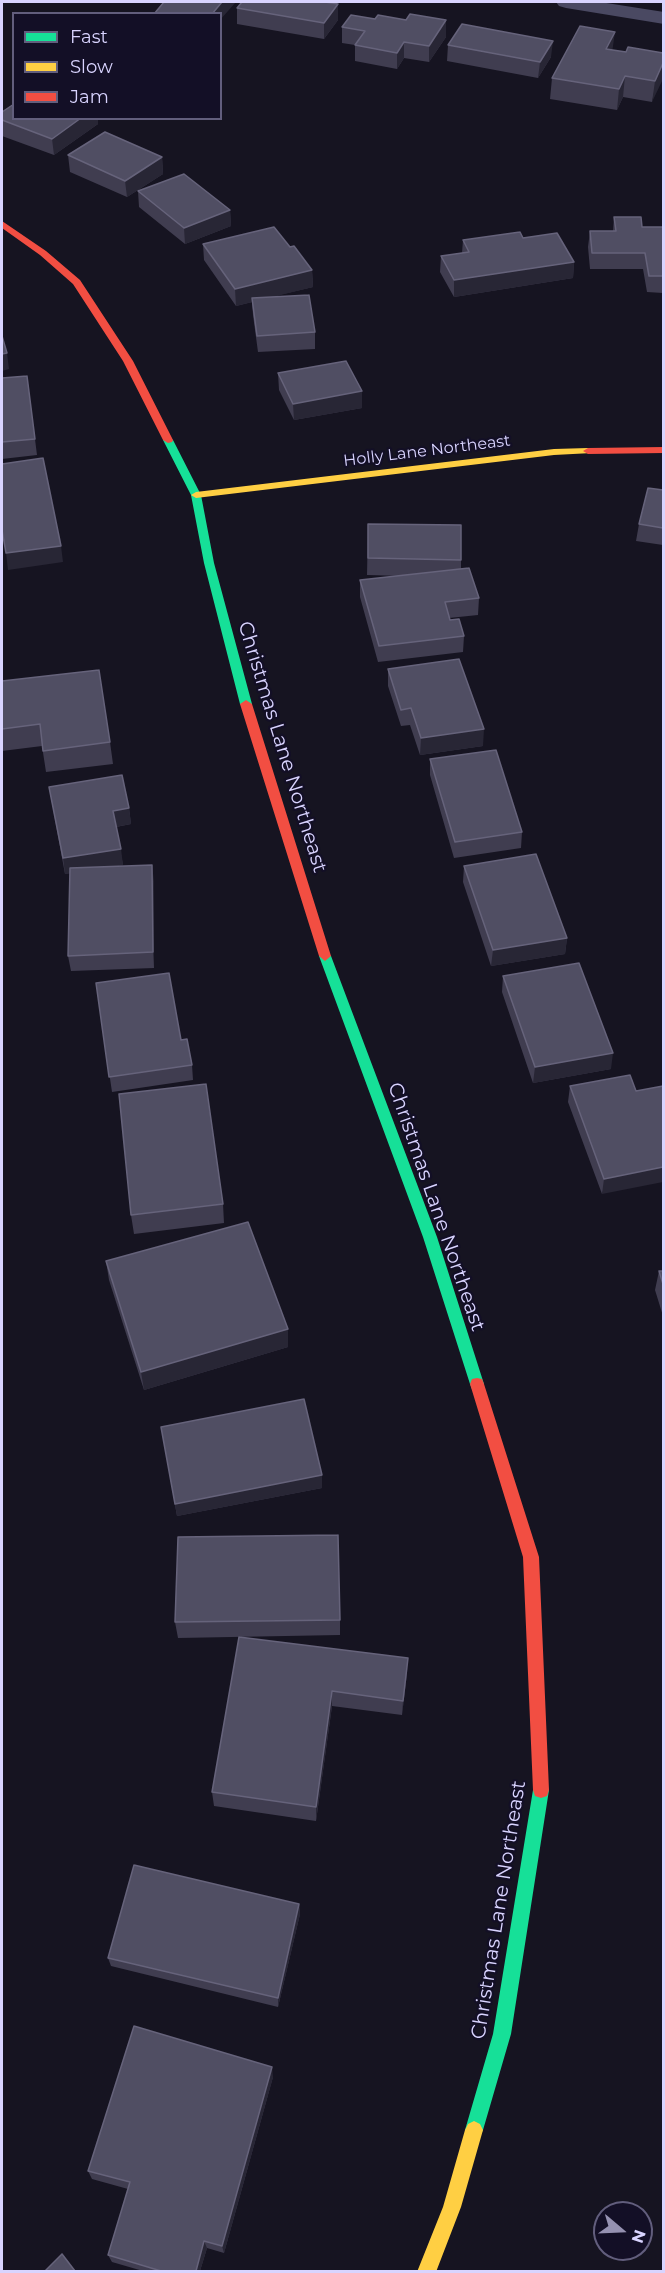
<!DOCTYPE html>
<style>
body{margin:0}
#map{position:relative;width:665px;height:2273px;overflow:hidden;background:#161421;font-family:Montserrat,sans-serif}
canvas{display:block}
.frame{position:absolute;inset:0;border:3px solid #d9d4ff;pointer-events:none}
.legend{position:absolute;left:12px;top:12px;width:210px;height:108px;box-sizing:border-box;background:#130f26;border:2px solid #625e7d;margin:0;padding:8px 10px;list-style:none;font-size:18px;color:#d9d4ff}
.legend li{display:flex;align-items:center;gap:12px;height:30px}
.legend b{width:30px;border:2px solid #625e7d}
.north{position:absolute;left:593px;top:2201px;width:60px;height:60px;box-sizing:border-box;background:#130f26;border:2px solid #625e7d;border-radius:50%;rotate:109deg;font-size:16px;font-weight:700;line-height:24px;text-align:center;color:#d9d4ff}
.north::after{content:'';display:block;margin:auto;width:21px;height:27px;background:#9591b1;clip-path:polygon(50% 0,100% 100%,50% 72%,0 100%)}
</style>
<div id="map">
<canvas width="665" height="2273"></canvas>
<div class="frame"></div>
<ul class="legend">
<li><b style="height:8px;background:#16e098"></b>Fast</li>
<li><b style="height:8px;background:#ffcf43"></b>Slow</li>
<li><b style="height:8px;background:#f24e42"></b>Jam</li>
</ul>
<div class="north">N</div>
</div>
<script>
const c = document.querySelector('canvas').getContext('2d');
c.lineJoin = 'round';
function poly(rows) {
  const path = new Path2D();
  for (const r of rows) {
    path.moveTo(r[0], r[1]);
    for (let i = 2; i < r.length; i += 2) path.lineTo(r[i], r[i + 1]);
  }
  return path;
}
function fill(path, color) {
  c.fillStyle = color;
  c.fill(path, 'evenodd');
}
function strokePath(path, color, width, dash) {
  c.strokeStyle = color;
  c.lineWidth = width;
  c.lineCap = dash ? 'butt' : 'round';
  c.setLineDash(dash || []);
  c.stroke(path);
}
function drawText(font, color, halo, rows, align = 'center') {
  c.font = font + ' Montserrat,sans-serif';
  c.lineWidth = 4.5;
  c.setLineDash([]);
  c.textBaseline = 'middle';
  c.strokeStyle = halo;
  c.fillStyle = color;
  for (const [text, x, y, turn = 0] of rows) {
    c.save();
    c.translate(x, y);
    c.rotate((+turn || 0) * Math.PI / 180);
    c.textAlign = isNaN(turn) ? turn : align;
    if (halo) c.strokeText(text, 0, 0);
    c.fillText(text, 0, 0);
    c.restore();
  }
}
fill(poly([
 [556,2,600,2,664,12,664,24,566,8,559,6,556,2]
]), '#4a4962');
fill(poly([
 [168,437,173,440,201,495,214,563,252,704,250,707,246,708,240,704,204,563,191,495,163,440,168,437],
 [325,951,331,956,437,1237,484,1384,482,1389,477,1390,472,1389,470,1384,423,1237,319,956,325,951],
 [541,1782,547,1784,549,1790,511,2034,483,2130,480,2136,474,2139,468,2136,465,2130,493,2034,533,1790,535,1784,541,1782]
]), '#16e098');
fill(poly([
 [588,448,592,449,592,453,554,455,196,498,191,495,196,492,554,449,588,448],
 [474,2121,480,2124,483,2130,461,2207,436,2272,417,2272,443,2207,465,2130,468,2124,474,2121]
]), '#ffcf43');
fill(poly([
 [2,221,46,251,80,280,133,361,173,440,172,442,168,443,163,440,123,361,73,284,40,255,2,228,2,221],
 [664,447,664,453,588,454,583,451,588,448,664,447],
 [246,700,252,704,331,956,325,961,319,956,240,704,246,700],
 [477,1378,482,1379,484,1384,539,1557,549,1790,547,1796,541,1798,535,1796,533,1790,523,1557,470,1384,472,1379,477,1378]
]), '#f24e42');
fill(poly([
 [237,8,338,20,324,39,237,24],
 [375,19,446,20,446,37,429,62,404,58,397,69,355,61,355,45,342,43,342,27],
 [448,45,551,57,538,78,447,61],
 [613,50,626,52,663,53,652,102,623,97,617,110,550,99,552,78],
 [2,112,98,124,54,155,2,136],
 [68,155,162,157,163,174,127,197,70,172],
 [138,191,230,210,231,226,185,244,139,207],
 [614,217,642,227,663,227,663,293,647,292,643,269,590,269,588,247,590,231,613,231],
 [523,238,574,262,573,278,454,297,440,272,441,256,462,253,463,240],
 [203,244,290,247,312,270,313,287,270,297,315,332,315,349,258,352,253,315,252,302,236,306,204,260],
 [278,373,362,408,294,420,279,390],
 [27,376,37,455,2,459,2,378],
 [663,490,663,545,636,541,639,524],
 [368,524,461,560,461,569,479,598,478,615,449,618,464,636,463,652,378,662,360,597,360,580,403,576,367,575],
 [388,669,483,746,420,755,410,725,401,726,388,686],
 [2,681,110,742,113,764,46,772,42,746,2,751],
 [430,759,522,832,521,848,454,858,430,775],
 [49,787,129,808,131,824,116,827,123,865,115,866,154,881,154,968,71,971,68,956,70,873,65,874],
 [464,866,567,938,565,954,491,966,463,882],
 [503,976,611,1069,533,1083,502,992],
 [96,983,181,1040,192,1065,193,1080,112,1092],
 [570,1086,636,1091,602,1194,568,1102],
 [223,1204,224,1223,134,1234,131,1215],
 [106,1261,288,1347,144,1390,109,1280],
 [659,1271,663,1271,663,1316,655,1290],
 [161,1427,322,1475,322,1488,177,1516],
 [340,1620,340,1635,178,1638,175,1622],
 [239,1637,407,1673,402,1715,332,1706,316,1821,214,1806,212,1792],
 [299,1904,300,1914,278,2007,111,1966,108,1958],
 [273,2077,224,2253,207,2248,200,2271,143,2271,112,2262,108,2255,128,2189,92,2179,88,2171]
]), '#403d50');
fill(poly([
 [222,2,236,2,220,20,220,14,212,14],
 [338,4,338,20,324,39,324,23],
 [446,20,446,37,429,62,429,46],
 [615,32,612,53,606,49],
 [553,41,551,57,538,78,540,62],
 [404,42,404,58,397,69,397,53],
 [663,63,663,79,652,102,655,81],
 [625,76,623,97,617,110,619,89],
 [81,118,98,118,98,124,54,155,52,139],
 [162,157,163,174,127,197,125,181],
 [230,210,231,226,185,244,184,228],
 [574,262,573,278,454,297,454,280],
 [312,270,313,287,236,306,235,289],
 [7,353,9,369,2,371,2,354],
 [362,391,362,408,294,420,293,404],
 [61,546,63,562,8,570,6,553],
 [484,729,483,746,420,755,421,738],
 [129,808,131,824,115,827,113,811],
 [121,849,123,865,65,874,63,858],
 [152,865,154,881,154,968,153,952],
 [567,938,565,954,491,966,493,950],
 [613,1053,611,1069,533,1083,535,1067],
 [663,1167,663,1182,602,1194,604,1179],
 [288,1329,288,1347,144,1390,141,1372],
 [322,1475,322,1488,177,1516,175,1504],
 [408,1658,407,1673,402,1715,403,1701],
 [332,1691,332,1706,316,1821,316,1807],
 [299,1904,300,1914,278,2007,278,1998],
 [272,2067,273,2077,224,2253,222,2246],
 [204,2241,207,2248,200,2271,196,2271]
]), '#282635');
const building = poly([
 [164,2,222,2,212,14,154,14,164,2],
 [242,2,325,2,338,4,324,23,237,8,242,2],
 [410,14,446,20,429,46,404,42,397,53,355,45,365,31,342,27,351,15,375,19,378,15,406,20,410,14],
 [462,24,553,41,540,62,448,45,462,24],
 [580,26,615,32,606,49,626,52,628,47,663,53,663,63,655,81,625,76,619,89,552,78,580,26],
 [14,104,14,118,81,118,52,139,2,120,2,112,14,104],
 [105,132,162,157,125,181,68,155,105,132],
 [184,174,230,210,184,228,138,191,184,174],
 [614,217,641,217,642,227,663,227,663,276,649,276,645,253,592,253,590,231,616,231,614,217],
 [274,227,290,247,294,246,312,270,235,289,203,244,274,227],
 [520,232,523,238,557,233,574,262,454,280,441,256,469,252,463,240,520,232],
 [309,295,315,332,257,336,252,298,309,295],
 [2,336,7,353,2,354,2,336],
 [346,361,362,391,293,404,278,373,346,361],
 [27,376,35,439,2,442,2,378,27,376],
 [43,458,61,546,6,553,2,530,2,464,43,458],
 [648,488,663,490,663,528,639,524,648,488],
 [368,524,461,525,461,560,368,558,368,524],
 [469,568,479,598,445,602,450,620,459,619,464,636,379,646,360,580,469,568],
 [459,659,484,729,421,738,411,708,401,710,388,669,459,659],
 [99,670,110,742,43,751,40,724,2,729,2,681,99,670],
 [496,750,522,832,455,842,430,759,496,750],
 [122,775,129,808,113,811,121,849,63,858,49,787,122,775],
 [536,854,567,938,493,950,464,866,536,854],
 [152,865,153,952,68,956,70,868,152,865],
 [579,963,613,1053,535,1067,503,976,579,963],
 [169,973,181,1040,187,1039,192,1065,109,1077,96,983,169,973],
 [630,1075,636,1091,663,1086,663,1167,604,1179,570,1086,630,1075],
 [206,1084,223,1204,131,1215,119,1094,206,1084],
 [248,1222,288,1329,141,1372,106,1261,248,1222],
 [659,1271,663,1271,663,1284,659,1271],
 [304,1399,322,1475,175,1504,161,1427,304,1399],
 [338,1535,340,1620,175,1622,178,1537,338,1535],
 [239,1637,408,1658,403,1701,332,1691,316,1807,212,1792,239,1637],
 [134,1865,299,1904,278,1998,108,1958,134,1865],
 [134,2026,272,2067,222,2246,204,2241,196,2271,161,2271,108,2255,130,2182,88,2171,134,2026],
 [62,2254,75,2271,45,2271,62,2254]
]);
fill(building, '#504e63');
strokePath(building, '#66637b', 1.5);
drawText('16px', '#d9d4ff', '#130f26', [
 ["Holly Lane Northeast",427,451,-7]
]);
drawText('20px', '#d9d4ff', '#130f26', [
 ["Christmas Lane Northeast",282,747,73],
 ["Christmas Lane Northeast",436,1207,71],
 ["Christmas Lane Northeast",499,1910,-81]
]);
</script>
